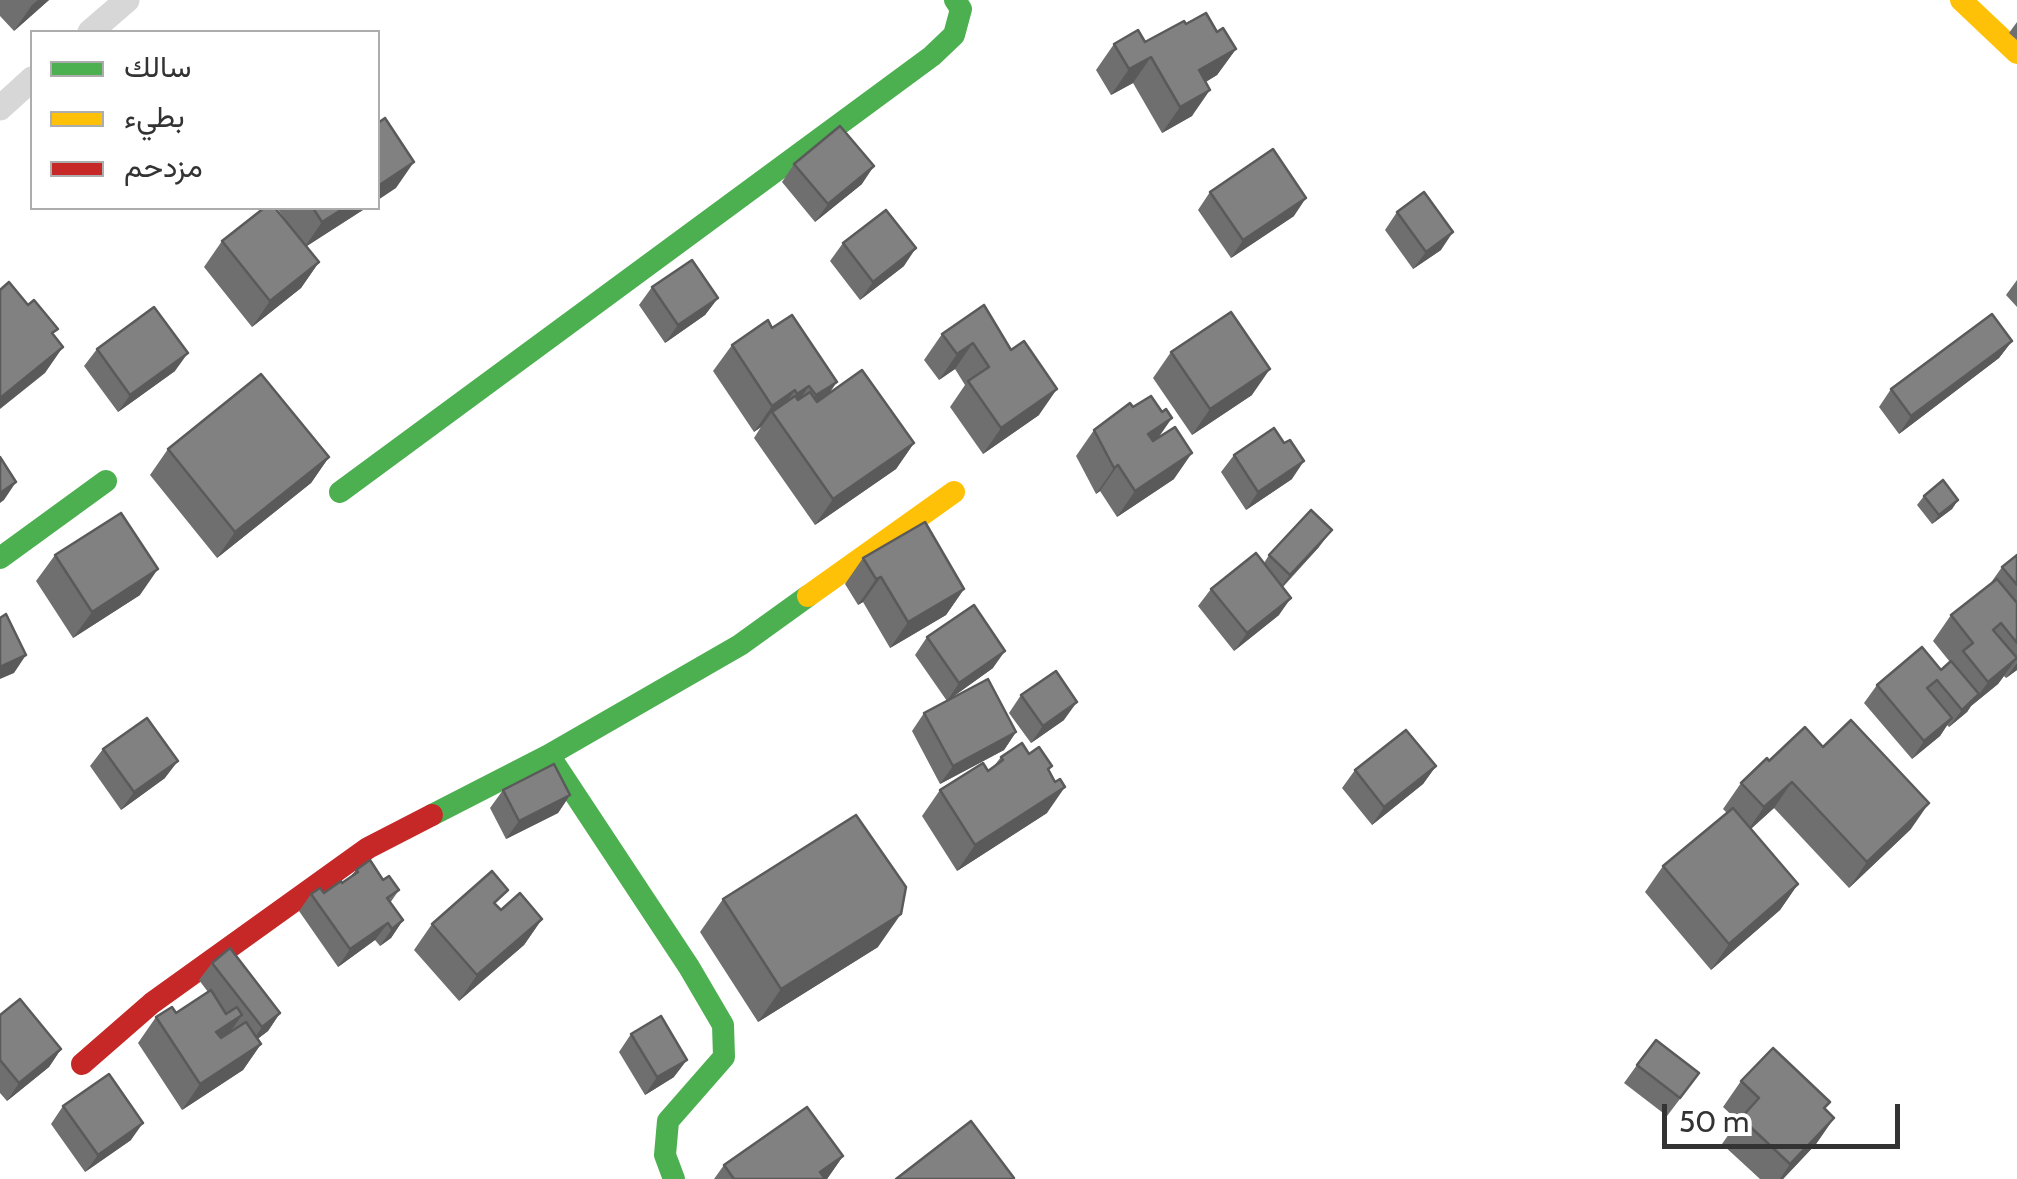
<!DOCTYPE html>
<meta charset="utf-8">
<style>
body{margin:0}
#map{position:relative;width:2017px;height:1179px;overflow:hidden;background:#fff;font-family:Cabin,Vazirmatn,sans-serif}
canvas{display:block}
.legend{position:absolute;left:30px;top:30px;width:350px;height:180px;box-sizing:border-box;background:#fff;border:2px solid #adadad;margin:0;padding:12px 18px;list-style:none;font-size:30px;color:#333}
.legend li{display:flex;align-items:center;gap:20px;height:50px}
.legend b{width:50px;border:2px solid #adadad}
.scale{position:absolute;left:1662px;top:1104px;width:238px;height:45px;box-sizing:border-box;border:5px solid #333;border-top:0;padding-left:12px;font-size:30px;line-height:35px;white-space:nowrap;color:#333;-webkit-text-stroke:8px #fff;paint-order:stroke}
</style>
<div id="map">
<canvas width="2017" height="1179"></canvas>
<ul class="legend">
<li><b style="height:12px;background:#4caf50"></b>سالك</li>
<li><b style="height:12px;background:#ffc107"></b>بطيء</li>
<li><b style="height:12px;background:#c62828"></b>مزدحم</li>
</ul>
<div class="scale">50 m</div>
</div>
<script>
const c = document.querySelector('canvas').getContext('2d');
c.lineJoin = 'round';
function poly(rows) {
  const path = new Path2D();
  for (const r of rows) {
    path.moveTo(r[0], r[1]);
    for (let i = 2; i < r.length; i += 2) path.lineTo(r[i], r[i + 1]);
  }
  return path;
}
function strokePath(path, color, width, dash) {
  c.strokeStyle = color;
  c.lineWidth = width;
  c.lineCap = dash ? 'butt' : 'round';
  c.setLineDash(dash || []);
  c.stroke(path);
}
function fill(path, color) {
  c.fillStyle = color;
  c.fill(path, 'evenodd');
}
strokePath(poly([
 [90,32,127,0],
 [0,108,32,79]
]), '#d7d7d7', 25);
strokePath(poly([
 [340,492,932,56,954,35,961,9,955,0],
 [0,558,106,481],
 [432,815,549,755],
 [674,1179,665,1155,668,1121,724,1057,723,1025,689,967,549,755,740,645,808,596]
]), '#4caf50', 22);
strokePath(poly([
 [1961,0,2017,53],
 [808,596,954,492]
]), '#ffc107', 22);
strokePath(poly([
 [82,1064,152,1003,368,848,432,815]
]), '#c62828', 22);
fill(poly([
 [0,0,49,0,14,31,0,16],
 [2017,22,2017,40,2009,33],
 [1186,24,1217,32,1236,49,1217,75,1206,82,1192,116,1162,133,1133,83,1111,95,1096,70,1114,44,1145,42],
 [794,164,862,184,815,222,782,182],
 [1210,192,1294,216,1231,258,1198,210],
 [277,208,366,208,306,246,319,262,301,288,252,327,204,267,222,241,290,226],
 [1397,212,1441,250,1413,269,1385,230],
 [843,243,904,266,860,300,830,261],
 [2017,280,2017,307,2006,295],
 [652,287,718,298,705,315,665,343,639,305],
 [984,305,1039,415,983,454,950,407,965,385,955,369,939,380,924,360,942,334],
 [772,328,829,393,914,443,896,469,815,525,754,438,761,427,754,432,713,371,732,345],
 [2012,341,1999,358,1899,434,1879,407,1891,389],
 [97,349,175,371,118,412,84,366],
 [1171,352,1252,395,1192,435,1153,378],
 [1094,430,1158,438,1174,479,1117,517,1100,491,1096,494,1076,456],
 [168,449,329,457,311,483,217,558,150,475],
 [1234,455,1292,479,1246,510,1221,472],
 [1924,496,1958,500,1952,509,1932,524,1917,505],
 [1319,547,1283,587,1279,615,1234,651,1198,606,1211,589,1264,563,1269,555],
 [55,555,140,595,73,638,36,581],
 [2017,555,2017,670,2006,678,2004,676,1998,684,1971,706,1967,712,1949,727,1947,725,1940,736,1912,759,1864,703,1877,685,1941,670,1950,662,1933,641,1951,615,1990,584,2002,567],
 [863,558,964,589,946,615,890,648,863,602,858,605,845,584],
 [927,637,993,668,947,701,915,655],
 [1021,695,1064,720,1031,743,1009,713],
 [924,713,1016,732,1004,750,940,784,912,731],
 [1823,747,1911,829,1849,888,1774,808,1751,829,1798,884,1780,910,1711,970,1645,892,1663,866,1727,813,1723,809,1741,783,1769,761],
 [103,749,165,778,121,810,90,766],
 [1029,754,1052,766,1049,770,1047,813,957,871,922,816,940,790,988,771,994,766,1001,757],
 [1436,766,1423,784,1372,825,1342,788,1355,770],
 [503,790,570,795,558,813,506,839,490,808],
 [356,870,383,880,399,890,390,903,403,920,391,938,380,946,375,940,338,967,299,911,311,894,324,893,342,883,350,877],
 [723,899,878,947,758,1022,700,932],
 [497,906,501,910,542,919,524,945,459,1001,414,950,432,924],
 [212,963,280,1013,268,1031,257,1039,261,1044,243,1070,182,1110,138,1043,156,1017,176,1013,208,992,199,980],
 [0,1015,61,1049,49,1067,7,1101,0,1093],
 [631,1034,674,1077,645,1095,619,1052],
 [1637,1065,1686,1091,1667,1116,1624,1083],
 [1741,1081,1834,1118,1816,1144,1783,1179,1760,1179,1722,1144,1738,1121,1723,1107],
 [63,1106,131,1140,85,1172,51,1124],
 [843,1156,827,1179,714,1179,724,1165]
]), '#6f6f6f');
fill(poly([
 [38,0,49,0,14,31,32,5],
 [1236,49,1217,75,1181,96,1199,70],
 [1151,57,1133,83,1111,95,1129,69],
 [1210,90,1192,116,1162,133,1180,107],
 [414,162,396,188,378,200,378,186],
 [874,166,862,184,815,222,828,204],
 [1306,198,1294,216,1231,258,1243,240],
 [344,208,366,208,304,248,322,222],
 [1453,232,1441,250,1413,269,1426,252],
 [916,248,904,266,860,300,873,282],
 [319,262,301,288,252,327,270,301],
 [718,298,705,315,665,343,678,325],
 [2012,341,1999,358,1899,434,1911,416],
 [973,343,955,369,939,380,957,354],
 [63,347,45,373,0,409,0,398],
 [188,353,175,371,118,412,130,395],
 [1270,369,1252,395,1192,435,1210,409],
 [837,382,819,408,798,421,816,395],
 [809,386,791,412,779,420,797,394],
 [1057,389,1039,415,983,454,1001,428],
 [795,390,777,416,772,412,761,427,754,432,772,406],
 [1172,418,1154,444,1148,434],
 [914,443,896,469,815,525,833,499],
 [1192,453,1174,479,1117,517,1135,491],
 [329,457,311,483,217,558,235,532],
 [1304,461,1292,479,1246,510,1258,492],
 [1118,465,1100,491,1096,494,1114,468],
 [16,482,4,500,0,503,0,493],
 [1958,500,1952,509,1932,524,1939,515],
 [1332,530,1319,547,1277,592,1290,575],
 [158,569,140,595,73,638,92,612],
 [881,577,863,602,858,605,876,579],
 [964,589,946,615,890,648,908,622],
 [1291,598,1279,615,1234,651,1247,633],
 [1005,651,993,668,947,701,959,683],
 [26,655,14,673,0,679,0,667],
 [2017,658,1998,684,1971,706,1967,712,1949,727,1962,710,1978,696,1988,682],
 [2017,663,2017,670,2006,678],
 [1077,702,1064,720,1031,743,1043,726],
 [1952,718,1940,736,1912,759,1924,741],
 [1016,732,1004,750,940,784,953,766],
 [178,761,165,778,121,810,134,792],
 [1436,766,1423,784,1372,825,1384,807],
 [1792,782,1774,808,1746,833,1764,807],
 [1065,787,1047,813,957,871,975,845],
 [570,795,558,813,506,839,519,821],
 [1929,803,1911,829,1849,888,1867,862],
 [1798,884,1780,910,1711,970,1729,944],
 [901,914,878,947,758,1022,781,989],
 [542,919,524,945,459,1001,477,975],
 [403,920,391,938,380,946,392,929],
 [388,923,375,940,338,967,350,949],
 [280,1013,268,1031,250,1045,262,1027],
 [242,1015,224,1041,216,1032],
 [261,1044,243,1070,182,1110,200,1084],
 [61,1049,49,1067,7,1101,19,1083],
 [687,1060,674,1077,645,1095,657,1077],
 [1834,1118,1816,1144,1783,1179,1780,1179,1790,1164],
 [143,1123,131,1140,85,1172,98,1155],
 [843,1156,827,1179,815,1179,820,1172]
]), '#5a5a5a');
const building = poly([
 [1206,13,1217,32,1223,28,1236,49,1199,70,1210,90,1180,107,1151,57,1129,69,1114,44,1138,30,1145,42,1184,21,1186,24,1206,13],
 [385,118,414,162,378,186,378,123,385,118],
 [840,126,874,166,828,204,794,164,840,126],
 [1273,149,1306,198,1243,240,1210,192,1273,149],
 [1424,192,1453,232,1426,252,1397,212,1424,192],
 [264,208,275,208,319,262,270,301,222,241,264,208],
 [313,208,344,208,322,222,313,208],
 [886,210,916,248,873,282,843,243,886,210],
 [692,260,718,298,678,325,652,287,692,260],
 [9,282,28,305,34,300,58,329,52,333,63,347,0,398,0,290,9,282],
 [984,305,1011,350,1024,341,1057,389,1001,428,968,381,989,367,973,343,957,354,942,334,984,305],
 [154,307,188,353,130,395,97,349,154,307],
 [1231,312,1270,369,1210,409,1171,352,1231,312],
 [1992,314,2012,341,1911,416,1891,389,1992,314],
 [792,315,837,382,816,395,809,386,797,394,795,390,772,406,732,345,768,320,772,328,792,315],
 [862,370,914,443,833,499,772,412,795,396,798,400,810,392,817,402,862,370],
 [261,374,329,457,235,532,168,449,261,374],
 [1151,396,1162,412,1166,409,1172,418,1148,434,1153,441,1175,427,1192,453,1135,491,1118,465,1114,468,1094,430,1130,403,1133,407,1151,396],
 [1274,428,1284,443,1290,440,1304,461,1258,492,1234,455,1274,428],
 [0,457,16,482,0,493,0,457],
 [1943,480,1958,500,1939,515,1924,496,1943,480],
 [1311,510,1332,530,1290,575,1269,555,1311,510],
 [121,513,158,569,92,612,55,555,121,513],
 [925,522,964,589,908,622,881,577,876,579,863,558,925,522],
 [1256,553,1291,598,1247,633,1211,589,1256,553],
 [2017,555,2017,585,2002,567,2017,555],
 [1997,579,2017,603,2017,643,2001,623,1993,630,2017,658,1988,682,1963,651,1973,643,1951,615,1997,579],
 [974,605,1005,651,959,683,927,637,974,605],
 [6,614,26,655,0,667,0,618,6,614],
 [1922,647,1941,670,1951,661,1979,694,1962,710,1937,680,1927,688,1952,718,1924,741,1877,685,1922,647],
 [1056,671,1077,702,1043,726,1021,695,1056,671],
 [988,679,1016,732,953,766,924,713,988,679],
 [147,718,178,761,134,792,103,749,147,718],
 [1851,720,1929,803,1867,862,1792,782,1764,807,1741,783,1767,758,1769,761,1805,727,1823,747,1851,720],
 [1406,730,1436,766,1384,807,1355,770,1406,730],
 [1022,743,1029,754,1039,747,1052,766,1048,769,1055,782,1060,779,1065,787,975,845,940,790,983,763,988,771,1003,760,1001,757,1022,743],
 [554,764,570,795,519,821,503,790,554,764],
 [1733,808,1798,884,1729,944,1663,866,1733,808],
 [856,815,906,887,901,914,781,989,723,899,856,815],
 [370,860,383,880,389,876,399,890,387,898,403,920,392,929,388,923,350,949,311,894,320,888,324,893,341,881,342,883,358,872,356,870,370,860],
 [492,871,508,890,494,903,501,910,520,893,542,919,477,975,432,924,492,871],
 [230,948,280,1013,262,1027,212,963,230,948],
 [211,990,226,1014,237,1007,242,1015,216,1032,221,1038,246,1022,261,1044,200,1084,156,1017,172,1007,176,1013,211,990],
 [20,999,61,1049,19,1083,0,1060,0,1015,20,999],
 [661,1016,687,1060,657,1077,631,1034,661,1016],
 [1656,1040,1699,1073,1680,1098,1637,1065,1656,1040],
 [1773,1048,1830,1102,1824,1108,1834,1118,1790,1164,1741,1118,1759,1098,1741,1081,1773,1048],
 [109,1074,143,1123,98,1155,63,1106,109,1074],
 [807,1107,843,1156,820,1172,825,1179,734,1179,724,1165,807,1107],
 [971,1121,1014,1178,1013,1179,896,1179,971,1121]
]);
fill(building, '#818181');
strokePath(building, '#5a5a5a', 2.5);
</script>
